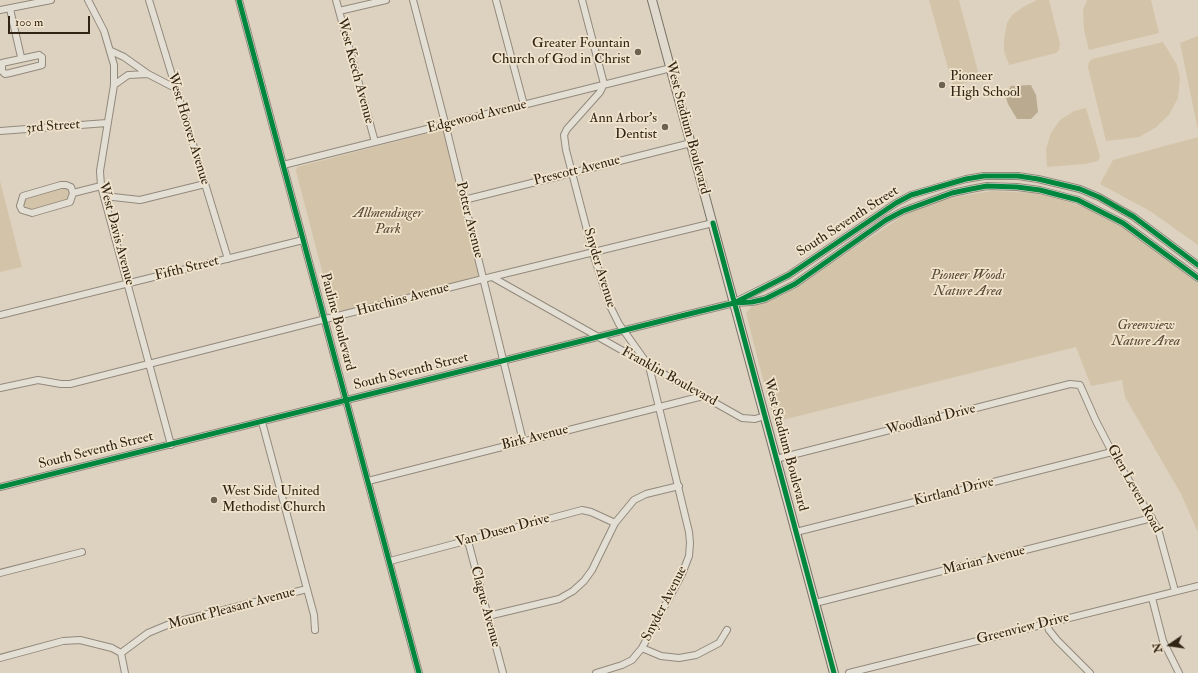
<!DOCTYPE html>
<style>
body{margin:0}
#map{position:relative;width:1198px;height:673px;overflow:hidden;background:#ddd2bf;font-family:"IM FELL Double Pica",serif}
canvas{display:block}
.north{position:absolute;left:1150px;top:625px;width:40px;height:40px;-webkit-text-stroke:3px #f1e4cd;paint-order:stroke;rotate:257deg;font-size:11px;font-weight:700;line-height:16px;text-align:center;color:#312414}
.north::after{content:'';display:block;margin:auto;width:14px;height:18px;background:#312414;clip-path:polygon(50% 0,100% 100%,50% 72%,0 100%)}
.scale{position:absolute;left:8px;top:16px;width:82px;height:18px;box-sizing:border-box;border:2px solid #312414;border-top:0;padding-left:5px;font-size:12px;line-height:14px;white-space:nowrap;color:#312414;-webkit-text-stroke:3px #f1e4cd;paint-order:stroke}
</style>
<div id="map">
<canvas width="1198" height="673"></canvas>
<div class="north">N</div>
<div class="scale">100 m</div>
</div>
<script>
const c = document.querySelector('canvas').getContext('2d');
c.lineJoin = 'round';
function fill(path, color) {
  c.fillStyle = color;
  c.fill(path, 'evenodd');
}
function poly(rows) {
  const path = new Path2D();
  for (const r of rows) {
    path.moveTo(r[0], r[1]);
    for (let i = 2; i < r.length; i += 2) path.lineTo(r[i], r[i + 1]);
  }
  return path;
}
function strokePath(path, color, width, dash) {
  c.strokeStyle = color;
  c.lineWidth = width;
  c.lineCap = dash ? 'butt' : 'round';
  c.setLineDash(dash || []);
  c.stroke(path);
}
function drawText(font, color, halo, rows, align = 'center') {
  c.font = font + ' "IM FELL Double Pica",serif';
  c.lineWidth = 3.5;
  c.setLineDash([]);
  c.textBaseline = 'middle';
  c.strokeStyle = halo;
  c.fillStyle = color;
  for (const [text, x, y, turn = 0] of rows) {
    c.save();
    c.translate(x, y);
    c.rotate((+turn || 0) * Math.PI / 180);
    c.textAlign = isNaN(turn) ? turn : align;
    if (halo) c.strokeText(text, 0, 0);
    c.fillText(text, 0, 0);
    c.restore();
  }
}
fill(poly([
 [929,0,959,0,980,79,953,86],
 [1037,0,1049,0,1060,44,1059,50,1056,53,1009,65,1004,51,1004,40,1007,23,1012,15,1023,7],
 [1087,0,1151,0,1159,33,1089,50,1084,30,1083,10],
 [1198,36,1198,130,1180,43],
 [1163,42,1177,65,1180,78,1178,98,1169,115,1155,128,1139,137,1106,141,1088,67,1089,62,1092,59],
 [1086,108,1100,156,1098,161,1085,164,1047,167,1046,149,1051,133,1060,120,1074,111],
 [440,130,444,132,479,275,478,277,337,313,332,309,296,171,297,167],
 [1198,137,1198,245,1150,211,1100,184,1113,160],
 [0,181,22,267,0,272],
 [62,188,67,189,70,193,67,200,32,209,27,208,24,205,24,201,28,197],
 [992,191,1036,193,1058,198,1100,213,1137,236,1198,283,1198,532,1181,494,1125,397,1122,380,1091,386,1076,347,774,422,746,313,751,307,773,299,790,290,906,214,948,198]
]), '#d3c4a9');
fill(poly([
 [1031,85,1036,95,1038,112,1031,119,1017,119,1008,104,1005,95,1011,86]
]), '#baaa90');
const minor = poly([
 [88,0,104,31,114,65,114,85,100,171,101,186,171,445],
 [149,0,228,259],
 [239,0,419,673],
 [336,0,375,142],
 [413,0,444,119,523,441],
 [496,0,524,105],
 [582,0,604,84,600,92,567,129,564,135,566,150,593,253,610,306,619,324,649,366,689,532,690,543,689,556,682,574,642,648,632,660,622,665,596,673],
 [10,9,21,57],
 [0,10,51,0],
 [339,11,386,0],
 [111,51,124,57,148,74],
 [39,55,42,57,42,65,10,73,5,74,2,71,2,63,39,55],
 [114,85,128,75,148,74,175,88],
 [0,131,107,123],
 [283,165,671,68],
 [61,185,66,185,71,187,73,193,70,202,32,213,22,210,20,206,23,196,61,185],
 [73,193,101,186],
 [104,196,140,200,205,184],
 [464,200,691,143],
 [492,277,742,418,755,419,765,416],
 [735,302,789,275,896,203,911,195,966,179,984,176,1018,176,1038,179,1080,189,1099,197,1134,217,1198,265],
 [0,315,303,240],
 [0,388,38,380,61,384,70,384,483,279,713,223],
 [262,422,314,615,315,630],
 [776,459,1070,384,1080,385,1096,421,1112,452,1158,529,1175,591],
 [368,481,703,396],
 [0,487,685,315,734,303,752,302,765,299,795,284,886,220,903,211,952,193,971,189,987,186,1017,187,1040,190,1078,200,1123,223,1198,278],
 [796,532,1112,452],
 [468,541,503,673],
 [390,561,582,510,591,512,615,523],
 [0,573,82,552],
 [1152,598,1163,641,1179,673],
 [815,603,1152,518],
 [488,616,559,599,573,591,584,581,592,570,615,523,634,500,646,494,679,486],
 [1047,624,1049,630,1057,640,1090,673],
 [642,648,661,656,679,658,696,655,719,643,727,630],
 [121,653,148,633,172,623,307,589],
 [121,653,125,673],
 [0,658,63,641,80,640,112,648,121,653],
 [849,673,1198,586]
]);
const major = poly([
 [652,0,834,673]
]);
strokePath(minor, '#92897d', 8);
strokePath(major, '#797266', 10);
strokePath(minor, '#e4dfd5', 6);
strokePath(major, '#e0d9cd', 8);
strokePath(poly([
 [239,0,419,673],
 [713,223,834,673],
 [736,302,789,275,896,203,911,195,966,179,984,176,1018,176,1038,179,1080,189,1099,197,1134,217,1198,265],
 [0,487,685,315,734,303,752,302,765,299,795,284,886,220,903,211,952,193,971,189,987,186,1017,187,1040,190,1078,200,1123,223,1198,278]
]), '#00873e', 5);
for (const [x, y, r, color] of [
 [638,52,4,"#6d6150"],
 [942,85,4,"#6d6150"],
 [665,127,4,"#6d6150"],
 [214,500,4,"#6d6150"]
]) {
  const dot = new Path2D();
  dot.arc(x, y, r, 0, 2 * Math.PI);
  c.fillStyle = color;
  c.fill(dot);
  strokePath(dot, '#f1e4cd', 1.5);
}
drawText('14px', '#312414', '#f1e4cd', [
 ["Greater Fountain",630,44],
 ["Church of God in Christ",630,60],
 ["Pioneer",950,77,"left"],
 ["High School",950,93,"left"],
 ["Ann Arbor's",657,119],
 ["Dentist",657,135],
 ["West Side United",222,492,"left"],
 ["Methodist Church",222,508,"left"]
], 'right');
drawText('14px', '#312414', '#f1e4cd', [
 ["West Keech Avenue",355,71,75],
 ["Edgewood Avenue",477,117,-14],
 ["3rd Street",53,127,-4],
 ["West Stadium Boulevard",687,128,75],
 ["West Hoover Avenue",188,129,73],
 ["Prescott Avenue",577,171,-14],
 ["Potter Avenue",469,220,76],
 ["South Seventh Street",848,222,-33],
 ["West Davis Avenue",116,234,75],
 ["Snyder Avenue",599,268,73],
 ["Fifth Street",187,269,-14],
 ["Hutchins Avenue",403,300,-15],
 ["Pauline Boulevard",337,322,75],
 ["South Seventh Street",411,372,-14],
 ["Franklin Boulevard",669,377,29],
 ["Woodland Drive",931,420,-14],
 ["Birk Avenue",535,438,-14],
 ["West Stadium Boulevard",785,445,75],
 ["South Seventh Street",96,451,-14],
 ["Glen Leven Road",1134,489,61],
 ["Kirtland Drive",954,492,-14],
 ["Van Dusen Drive",503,531,-15],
 ["Marian Avenue",984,561,-14],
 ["Snyder Avenue",665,604,-63],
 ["Clague Avenue",485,607,75],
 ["Mount Pleasant Avenue",232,609,-15],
 ["Greenview Drive",1023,629,-14]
]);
drawText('italic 14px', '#584935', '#f1e4cd', [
 ["Allmendinger",388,214],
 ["Park",388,230],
 ["Pioneer Woods",968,276],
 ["Nature Area",968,292],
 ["Greenview",1146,326],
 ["Nature Area",1146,342]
]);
</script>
